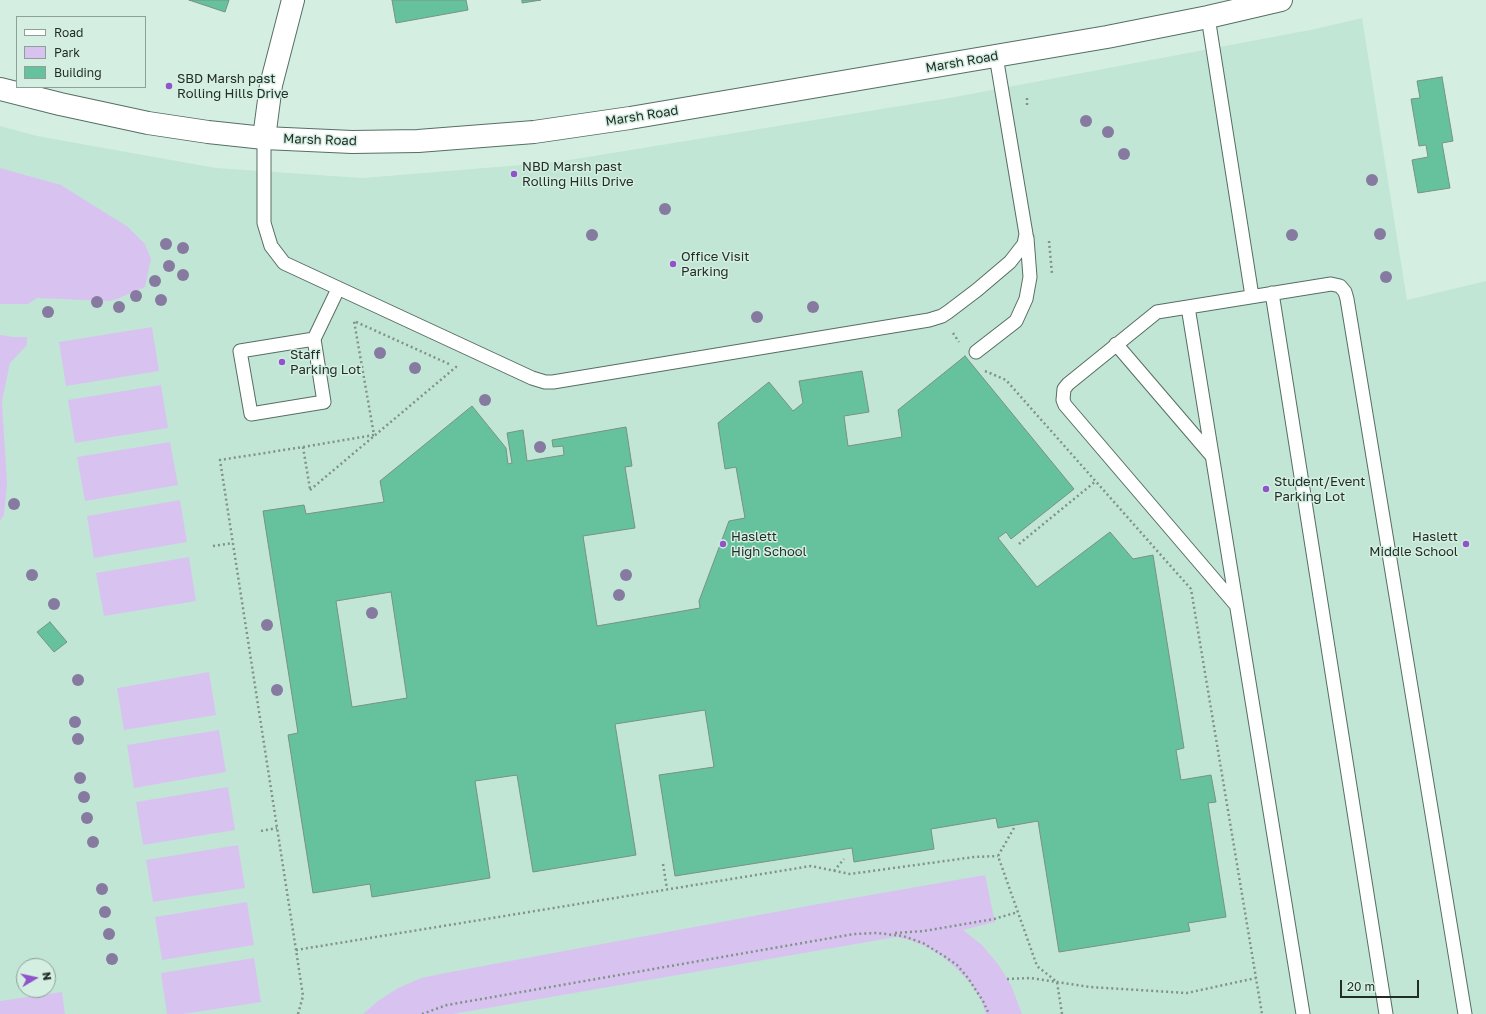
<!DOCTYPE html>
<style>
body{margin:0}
#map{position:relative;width:1486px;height:1014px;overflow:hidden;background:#d4efe2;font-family:"Golos Text",sans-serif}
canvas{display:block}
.legend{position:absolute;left:16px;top:16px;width:130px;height:72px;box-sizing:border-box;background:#d4efe2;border:1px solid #8da198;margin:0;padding:5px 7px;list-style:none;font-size:12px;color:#232d28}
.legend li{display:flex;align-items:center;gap:8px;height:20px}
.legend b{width:20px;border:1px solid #8da198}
.north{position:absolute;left:16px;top:958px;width:40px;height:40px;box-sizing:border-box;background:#d4efe2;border:1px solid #8da198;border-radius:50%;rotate:81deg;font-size:11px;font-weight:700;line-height:16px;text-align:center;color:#232d28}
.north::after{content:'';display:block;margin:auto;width:14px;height:18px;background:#9153c9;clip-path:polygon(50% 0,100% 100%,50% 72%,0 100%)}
.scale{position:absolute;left:1340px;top:980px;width:79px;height:18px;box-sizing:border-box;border:2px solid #232d28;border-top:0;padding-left:5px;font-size:12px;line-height:14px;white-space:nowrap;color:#232d28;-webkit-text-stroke:3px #d4efe2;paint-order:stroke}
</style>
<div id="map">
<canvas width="1486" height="1014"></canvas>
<ul class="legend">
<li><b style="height:5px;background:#fff"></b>Road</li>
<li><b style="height:11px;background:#d8c3f0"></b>Park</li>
<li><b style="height:11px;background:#66c29c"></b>Building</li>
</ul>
<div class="north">N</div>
<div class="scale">20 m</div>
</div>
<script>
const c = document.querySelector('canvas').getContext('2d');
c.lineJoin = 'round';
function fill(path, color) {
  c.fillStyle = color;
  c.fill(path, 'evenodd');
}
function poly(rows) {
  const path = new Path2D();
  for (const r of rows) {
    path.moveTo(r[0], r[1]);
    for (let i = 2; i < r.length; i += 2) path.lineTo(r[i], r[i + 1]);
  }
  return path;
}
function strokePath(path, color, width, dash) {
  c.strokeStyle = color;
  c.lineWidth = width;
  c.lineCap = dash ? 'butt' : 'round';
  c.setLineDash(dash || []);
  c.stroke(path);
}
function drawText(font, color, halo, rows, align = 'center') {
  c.font = font + ' "Golos Text",sans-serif';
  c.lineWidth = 3;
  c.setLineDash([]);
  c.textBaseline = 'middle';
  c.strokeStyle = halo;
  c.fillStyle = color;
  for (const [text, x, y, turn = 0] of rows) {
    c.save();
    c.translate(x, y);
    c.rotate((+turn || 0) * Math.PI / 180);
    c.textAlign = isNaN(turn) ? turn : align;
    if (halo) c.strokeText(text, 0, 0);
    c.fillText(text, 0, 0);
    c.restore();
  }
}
fill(poly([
 [1362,18,1407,300,1486,281,1486,1014,0,1014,0,126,37,136,216,168,363,178,557,162,955,97,1315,29],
 [24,966,48,966,48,990,24,990]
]), '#c2e6d5');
fill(poly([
 [0,168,61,185,128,227,145,244,151,259,145,287,117,299,109,301,37,298,28,304,0,304],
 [152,327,159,371,66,386,59,342],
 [0,335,14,337,27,337,27,345,10,363,2,401,7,484,4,515,0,521],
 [161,385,168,428,75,443,68,400],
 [170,442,178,485,85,501,77,457],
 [180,500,187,542,94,558,87,516],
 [189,557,196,601,104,616,96,573],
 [209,672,216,715,124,730,117,688],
 [219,730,226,772,134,788,127,745],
 [228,787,235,830,143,845,136,802],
 [238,845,245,888,153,902,146,860],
 [985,875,995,922,963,930,982,945,998,964,1011,985,1022,1014,986,1014,981,1000,971,984,958,970,943,957,927,947,909,940,896,937,453,1014,363,1014,378,1001,398,988,421,978,445,973,813,905],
 [247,902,254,945,162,960,155,917],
 [254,958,261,1002,183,1014,167,1014,161,973],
 [62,992,65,1014,0,1014,0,1001]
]), '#d8c3f0');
const building = poly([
 [189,0,229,0,225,12,189,0],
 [392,0,466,0,468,10,396,23,392,0],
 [522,0,541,0,522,3,522,0],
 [1442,77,1453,141,1442,143,1450,188,1418,193,1412,160,1428,157,1426,145,1419,146,1411,99,1420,98,1417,81,1442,77],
 [965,356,1074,489,1011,539,1006,532,998,538,1037,587,1110,532,1133,559,1153,555,1184,748,1176,750,1181,780,1211,775,1216,802,1208,803,1226,917,1188,923,1190,931,1059,952,1038,821,998,828,996,818,931,829,934,849,854,862,852,848,675,876,659,775,714,767,705,710,615,724,636,855,533,872,517,775,475,781,490,878,372,897,370,884,313,893,288,735,298,733,263,511,304,505,306,514,384,502,380,481,472,406,506,448,508,464,512,463,507,433,523,430,527,461,564,455,563,446,553,447,552,440,626,427,632,466,625,467,635,528,583,536,597,626,700,608,699,601,729,521,745,518,736,467,725,469,718,423,769,382,793,411,803,403,799,381,862,371,869,412,844,416,848,446,902,437,898,410,965,356],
 [391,592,407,698,352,707,336,601,391,592],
 [50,622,67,642,54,652,37,632,50,622]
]);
fill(building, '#66c29c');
strokePath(building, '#789286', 1);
const lane = poly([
 [1208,17,1252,296],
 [264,138,264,223,271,246,284,263,532,378,545,382,553,382,929,320,942,316,948,312,977,290,1010,262,1024,244,1026,234,996,56],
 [1272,293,1386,1014],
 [1188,307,1157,312,1068,384,1064,389,1063,400,1065,405,1236,605],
 [314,339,324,402,251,414,240,351,314,339,338,289],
 [1116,344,1212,456],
 [976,352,1016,321,1026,299,1030,277,1027,238],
 [1303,1014,1188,307,1331,284,1340,286,1345,292,1347,299,1465,1014]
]);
const street = poly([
 [264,138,271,85,293,0]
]);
const secondary = poly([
 [0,89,60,104,148,123,208,132,264,138,352,142,418,141,534,132,630,118,1107,37,1208,17,1281,0]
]);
strokePath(lane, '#566e63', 15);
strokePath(street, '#566e63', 24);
strokePath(secondary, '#566e63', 24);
strokePath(poly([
 [1027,98,1027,108],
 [1049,241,1052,274],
 [953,333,959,342],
 [985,371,1006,380,1191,589,1262,1014],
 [303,447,374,435,354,321,449,364],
 [310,490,456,367,459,368],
 [1019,544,1096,481],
 [213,546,233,543],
 [1014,828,998,856,1037,966,1057,982,1062,1014],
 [261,831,277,828],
 [663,864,667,889],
 [834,871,844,859],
 [895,933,924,931,994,919,1018,912],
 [296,950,811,866,850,874,974,857,998,856],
 [1007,979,1031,978,1090,987,1187,993,1256,978],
 [298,1014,303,996,296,950,220,460,303,447,310,489],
 [422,1014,447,1005,854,934,877,933,903,936,923,943,944,956,957,965,968,978,983,1001,989,1014]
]), '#809389', 2.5, [2, 3]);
strokePath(lane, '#fff', 13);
strokePath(street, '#fff', 22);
strokePath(secondary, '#fff', 22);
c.fillStyle = '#867aa1';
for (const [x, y] of [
 [1086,121],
 [1108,132],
 [1124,154],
 [1372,180],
 [665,209],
 [1380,234],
 [592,235],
 [1292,235],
 [166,244],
 [183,248],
 [169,266],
 [183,275],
 [1386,277],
 [155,281],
 [136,296],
 [161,300],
 [97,302],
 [119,307],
 [813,307],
 [48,312],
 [757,317],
 [380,353],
 [415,368],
 [485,400],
 [540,447],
 [14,504],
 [32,575],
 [626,575],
 [619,595],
 [54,604],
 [372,613],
 [267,625],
 [78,680],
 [277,690],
 [75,722],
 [78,739],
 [80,778],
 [84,797],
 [87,818],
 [93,842],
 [102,889],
 [105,912],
 [109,934],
 [112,959]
]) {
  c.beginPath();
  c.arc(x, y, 6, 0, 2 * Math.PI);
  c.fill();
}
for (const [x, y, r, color] of [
 [169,86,4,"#9153c9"],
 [514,174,4,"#9153c9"],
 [673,264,4,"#9153c9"],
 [282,362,4,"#9153c9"],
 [1266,489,4,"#9153c9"],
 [723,544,4,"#9153c9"],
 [1466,544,4,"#9153c9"]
]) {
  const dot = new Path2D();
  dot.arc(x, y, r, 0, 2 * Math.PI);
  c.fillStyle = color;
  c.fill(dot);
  strokePath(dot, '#d4efe2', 1.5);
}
drawText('13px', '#232d28', '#d4efe2', [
 ["Marsh Road",962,62,-10],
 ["Marsh Road",642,116,-9],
 ["Marsh Road",320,140,2]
]);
drawText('13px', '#232d28', '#d4efe2', [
 ["SBD Marsh past",177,79],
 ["Rolling Hills Drive",177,94],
 ["NBD Marsh past",522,167],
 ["Rolling Hills Drive",522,182],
 ["Office Visit",681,257],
 ["Parking",681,272],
 ["Staff",290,355],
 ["Parking Lot",290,370],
 ["Student/Event",1274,482],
 ["Parking Lot",1274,497],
 ["Haslett",731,537],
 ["High School",731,552],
 ["Haslett",1458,537,"right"],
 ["Middle School",1458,552,"right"]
], 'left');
</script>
